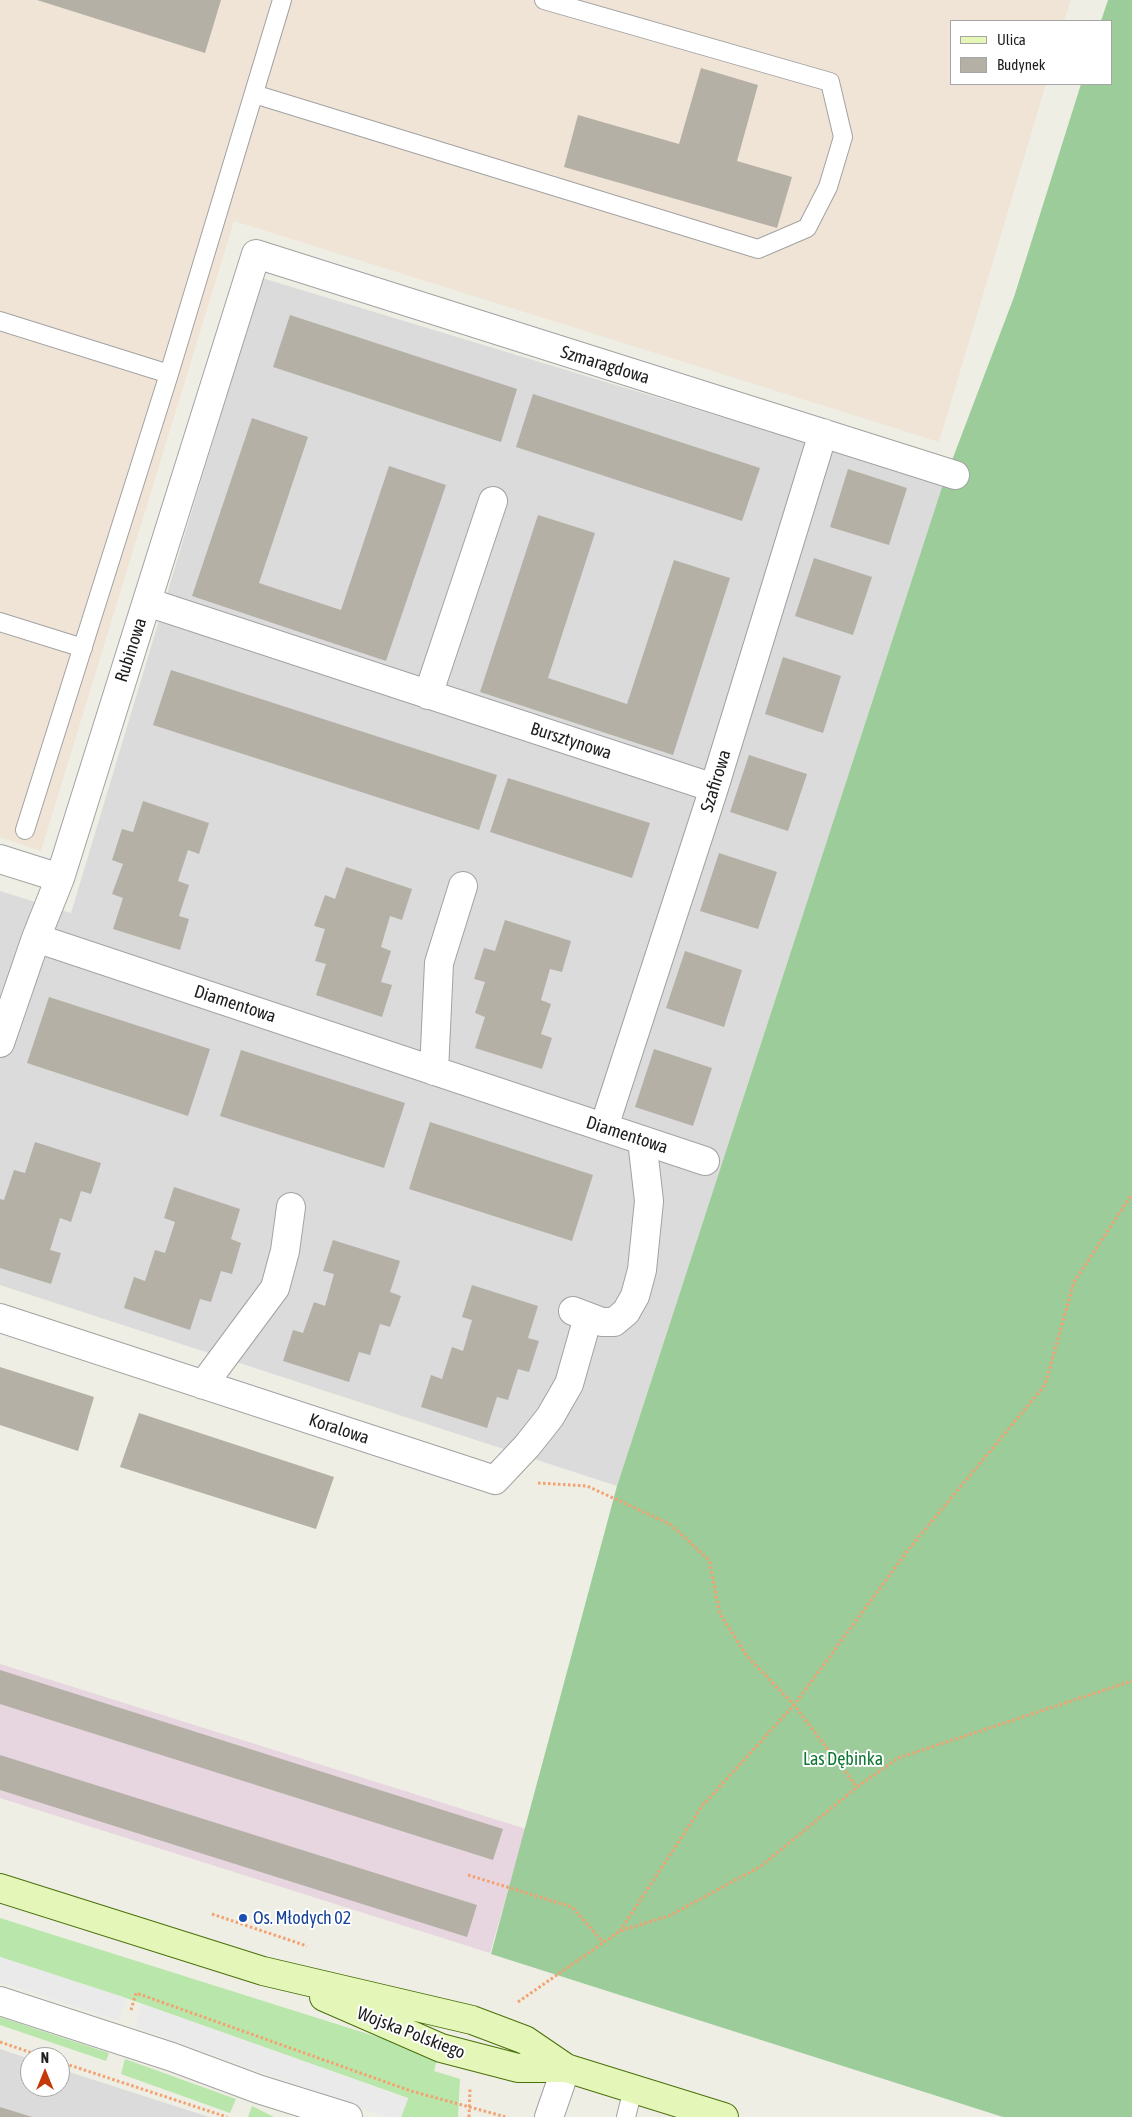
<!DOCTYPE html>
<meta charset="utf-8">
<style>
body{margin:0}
#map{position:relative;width:1132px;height:2117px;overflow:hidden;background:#eeeee4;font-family:"Asap Condensed",sans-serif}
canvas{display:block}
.legend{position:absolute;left:950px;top:20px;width:162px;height:65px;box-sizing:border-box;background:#fff;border:1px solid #a5a5a5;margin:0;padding:6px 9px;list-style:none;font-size:15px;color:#1e1e1e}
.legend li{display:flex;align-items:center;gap:10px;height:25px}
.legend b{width:25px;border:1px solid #a5a5a5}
.north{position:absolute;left:20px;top:2047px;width:50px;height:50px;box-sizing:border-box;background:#fff;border:1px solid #a5a5a5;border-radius:50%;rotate:0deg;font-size:14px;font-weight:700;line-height:20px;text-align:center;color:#1e1e1e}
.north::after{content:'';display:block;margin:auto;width:18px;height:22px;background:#c43907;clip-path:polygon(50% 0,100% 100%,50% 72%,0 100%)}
</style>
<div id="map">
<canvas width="1132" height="2117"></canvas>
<ul class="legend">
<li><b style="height:6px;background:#e4f7b9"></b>Ulica</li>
<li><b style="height:14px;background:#b4b0a6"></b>Budynek</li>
</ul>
<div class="north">N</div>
</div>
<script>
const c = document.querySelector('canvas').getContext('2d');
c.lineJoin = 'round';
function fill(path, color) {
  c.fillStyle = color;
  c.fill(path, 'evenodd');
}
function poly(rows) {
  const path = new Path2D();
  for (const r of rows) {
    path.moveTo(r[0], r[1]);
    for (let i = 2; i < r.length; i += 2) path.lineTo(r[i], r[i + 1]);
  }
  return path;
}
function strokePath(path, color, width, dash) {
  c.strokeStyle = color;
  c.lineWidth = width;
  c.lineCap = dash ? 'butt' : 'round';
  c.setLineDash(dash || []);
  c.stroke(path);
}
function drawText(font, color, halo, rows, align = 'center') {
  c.font = font + ' "Asap Condensed",sans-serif';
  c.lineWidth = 4;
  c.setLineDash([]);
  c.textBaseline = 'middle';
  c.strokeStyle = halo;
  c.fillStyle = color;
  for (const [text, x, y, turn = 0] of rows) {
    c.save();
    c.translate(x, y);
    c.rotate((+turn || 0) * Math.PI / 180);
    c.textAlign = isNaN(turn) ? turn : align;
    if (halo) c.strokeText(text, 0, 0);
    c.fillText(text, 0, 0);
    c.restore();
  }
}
fill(poly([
 [262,278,943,484,617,1486,0,1285,0,891,71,913],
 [0,2049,30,2059,30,2087,60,2087,60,2069,209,2117,0,2117]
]), '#dcdbdb');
fill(poly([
 [0,1664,526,1829,490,1953,0,1798]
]), '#e7d6df');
fill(poly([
 [0,0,1071,0,1064,21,951,21,951,84,1046,84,939,442,234,221,41,851,0,837]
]), '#f0e4d7');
fill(poly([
 [0,1918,438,2056,434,2071,460,2079,458,2117,401,2117,408,2098,126,1998,0,1957],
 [0,2017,109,2053,106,2061,0,2025],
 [125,2059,236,2099,230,2113,121,2074],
 [252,2106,274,2117,248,2117]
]), '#b9e7ab');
fill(poly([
 [1108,0,1132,0,1132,2117,1003,2117,491,1954,617,1486,943,484,1014,297,1081,84,1111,84,1111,21,1101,21]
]), '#9ccc9a');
fill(poly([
 [0,1957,126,1998,119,2021,0,1982],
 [142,2004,408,2099,401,2117,387,2117,135,2027]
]), '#eaeaea');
fill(poly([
 [37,0,221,0,205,53],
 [701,68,758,85,737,161,792,177,777,228,564,167,578,115,679,144],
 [290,315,517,389,501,442,273,367],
 [533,394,760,468,742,521,516,447],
 [252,418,308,437,259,583,341,610,389,466,446,485,386,661,192,596],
 [848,469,907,488,889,545,830,527],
 [538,515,595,533,548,678,627,704,674,560,730,578,673,755,480,692],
 [814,558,872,577,853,635,795,616],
 [783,657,841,676,823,733,765,714],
 [171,670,497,775,479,830,153,725],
 [749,755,807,774,788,831,730,812],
 [508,778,650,823,632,878,490,832],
 [143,801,209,823,199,854,188,850,178,881,189,885,179,916,189,919,180,950,113,929,123,898,112,894,123,864,112,860,122,829,133,832],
 [719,853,777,872,758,929,700,911],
 [346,867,412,889,402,920,390,916,381,947,391,951,381,982,392,985,382,1017,316,995,326,964,315,961,325,929,314,926,325,895,335,899],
 [505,920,571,941,562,972,550,969,541,1000,551,1004,541,1034,552,1038,542,1069,475,1048,485,1017,475,1013,485,982,474,979,484,948,495,951],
 [685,951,742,970,724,1027,666,1008],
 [49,997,210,1049,188,1116,27,1063],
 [654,1049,712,1068,693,1126,635,1107],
 [241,1050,405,1103,384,1168,220,1116],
 [430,1122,593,1175,572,1241,409,1189],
 [35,1142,101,1163,91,1194,81,1191,71,1222,60,1218,50,1250,61,1253,51,1284,0,1268,0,1199,4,1200,14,1170,25,1173],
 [174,1187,240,1209,231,1239,241,1243,232,1274,221,1271,211,1302,200,1299,190,1330,124,1308,134,1277,145,1281,155,1250,165,1253,175,1222,164,1218],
 [333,1240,400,1261,390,1292,401,1296,390,1327,380,1324,370,1355,359,1352,349,1382,283,1361,293,1330,303,1333,314,1302,325,1306,334,1274,323,1271],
 [472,1285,538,1306,528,1338,539,1341,529,1372,518,1369,508,1400,497,1397,487,1428,421,1407,431,1375,442,1379,452,1347,463,1351,472,1320,462,1317],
 [0,1367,94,1397,78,1451,0,1425],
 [139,1413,334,1477,316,1529,120,1467],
 [0,1670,503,1829,493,1860,0,1704],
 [0,1755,477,1905,467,1937,0,1790],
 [0,2107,32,2117,0,2117]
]), '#b4b0a6');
const service = poly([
 [254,94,758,249,807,228,828,187,843,137,830,82,544,0],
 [0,321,169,374],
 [0,622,83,648],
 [25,830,169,374,282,0],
 [626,2117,633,2089]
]);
const minor = poly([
 [147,602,714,788],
 [428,695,493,501],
 [0,859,60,878],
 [36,938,705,1161],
 [0,1043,36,938,60,878,256,254,955,475],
 [434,1071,439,963,463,886],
 [604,1127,714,788,823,433],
 [573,1311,602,1322,614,1322,626,1312,635,1296,642,1270,649,1201,642,1140],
 [0,1318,495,1480,527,1446,550,1417,569,1384,588,1317],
 [203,1385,275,1288,285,1251,291,1207],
 [0,2001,172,2057,258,2089,348,2117],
 [549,2117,566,2068]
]);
const secondary = poly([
 [0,1888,263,1971,472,2020,525,2040,566,2068],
 [324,1997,441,2048,518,2068,566,2068,724,2117]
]);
strokePath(service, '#a2a2a2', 20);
strokePath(minor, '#a2a2a2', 30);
strokePath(secondary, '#4a7009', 30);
strokePath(poly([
 [538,1483,587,1486,670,1524,709,1560,720,1614,747,1656,794,1705,857,1787],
 [468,1875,572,1907,603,1942],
 [212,1914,307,1946],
 [620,1931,702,1806,794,1705,908,1550,1045,1385,1074,1282,1132,1194],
 [518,2002,620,1931,671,1915,761,1866,857,1787,898,1758,1132,1681],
 [131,2010,136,1993,411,2091,506,2117],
 [0,2042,44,2057],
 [60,2062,227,2117],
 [469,2117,470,2088]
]), '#f4a06f', 3, [2.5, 2.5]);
strokePath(service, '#fff', 18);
strokePath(minor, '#fff', 28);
strokePath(secondary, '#e4f7b9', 28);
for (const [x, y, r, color] of [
 [243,1918,5,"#1a4fb4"]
]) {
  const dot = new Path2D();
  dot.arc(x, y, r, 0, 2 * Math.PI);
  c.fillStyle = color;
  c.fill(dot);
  strokePath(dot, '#fff', 2);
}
drawText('18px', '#1e1e1e', '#fff', [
 ["Szmaragdowa",605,365,17],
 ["Rubinowa",131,650,-72],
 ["Bursztynowa",571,741,18],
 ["Szafirowa",716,781,-73],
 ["Diamentowa",235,1004,18],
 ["Diamentowa",627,1135,18],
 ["Koralowa",339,1429,18],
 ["Wojska Polskiego",411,2033,21]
]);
drawText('18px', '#0f7834', '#fff', [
 ["Las Dębinka",843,1759]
]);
drawText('18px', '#164399', '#fff', [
 ["Os. Młodych 02",253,1918]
], 'left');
</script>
